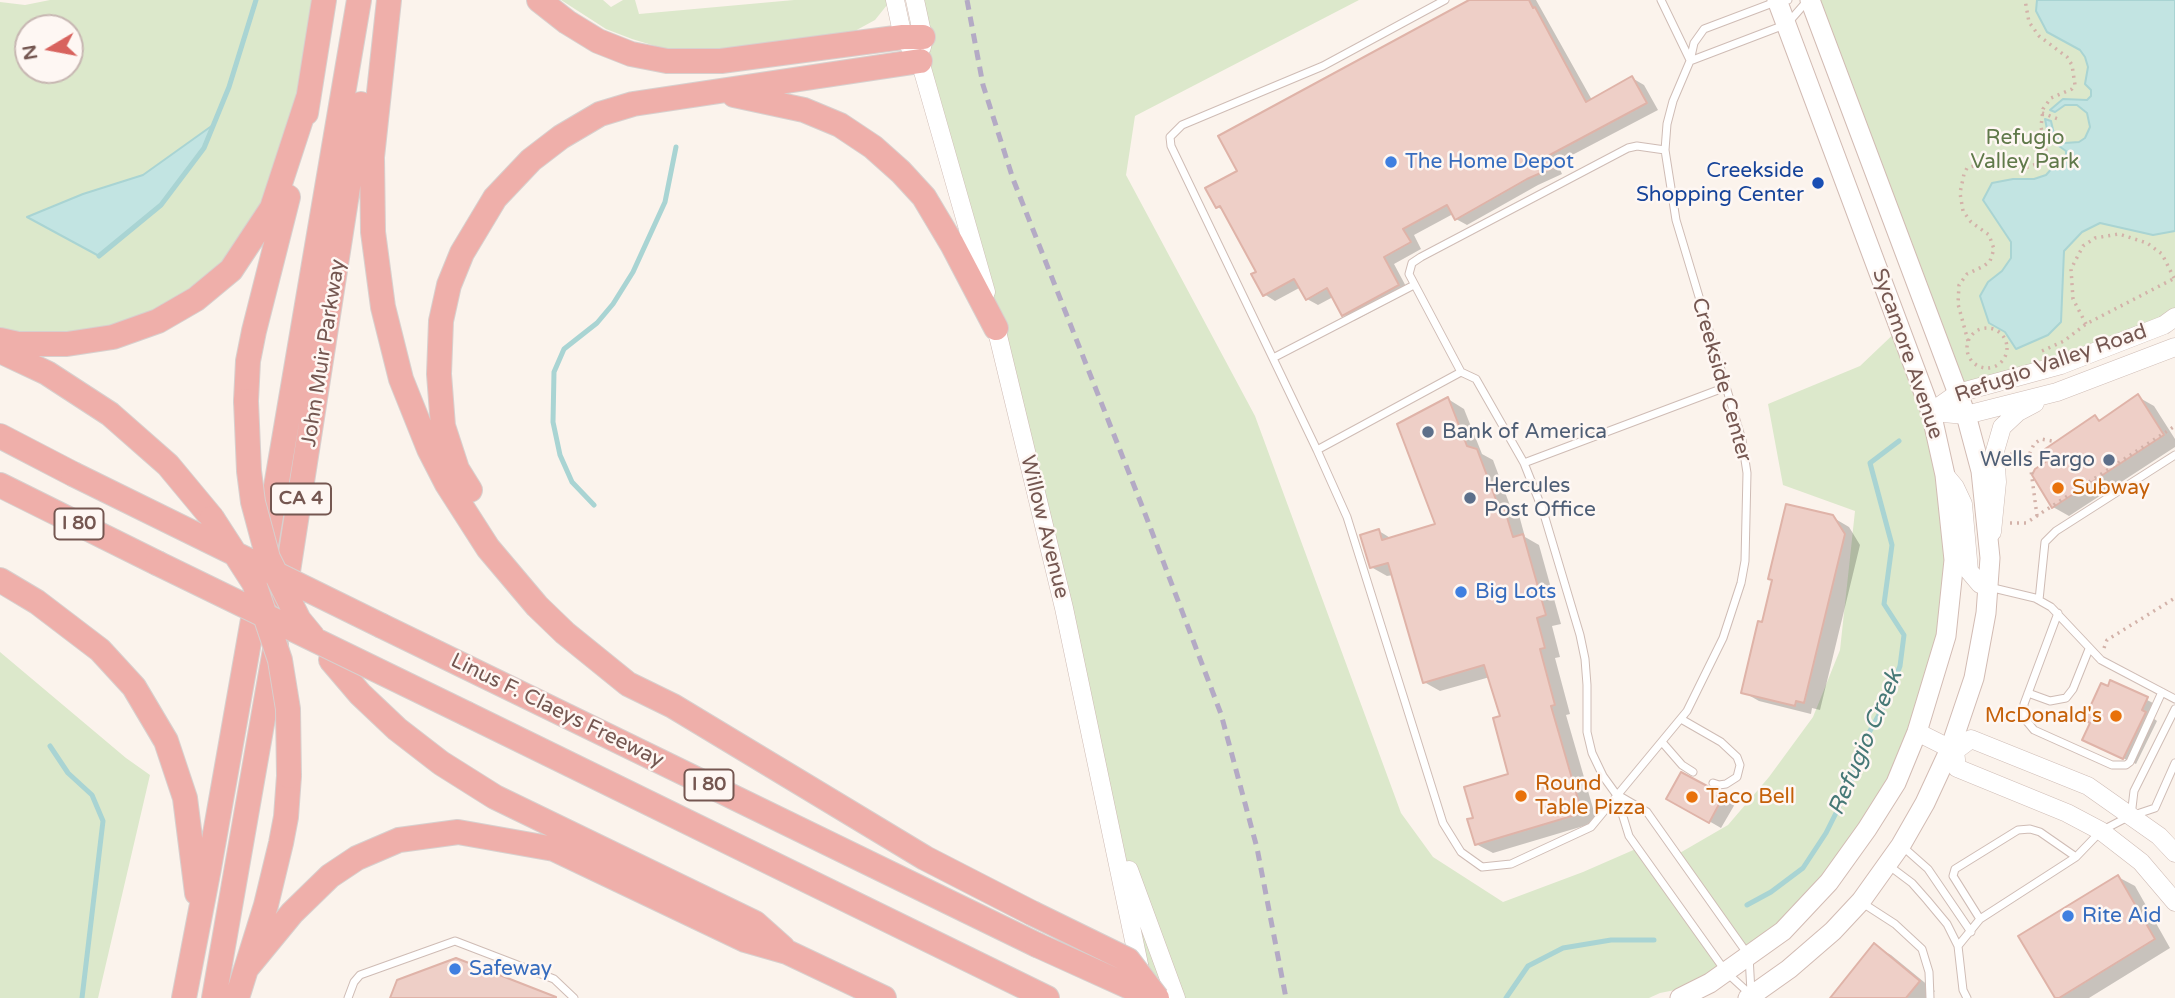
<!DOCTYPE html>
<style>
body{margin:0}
#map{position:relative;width:2175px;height:998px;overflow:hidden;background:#fbf3ec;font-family:"Varela Round",sans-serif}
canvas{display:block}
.north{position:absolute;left:14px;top:14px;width:70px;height:70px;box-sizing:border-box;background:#fef7f3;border:2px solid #c7b7b2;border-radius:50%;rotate:260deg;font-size:19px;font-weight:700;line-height:28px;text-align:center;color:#755751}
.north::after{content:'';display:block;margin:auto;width:24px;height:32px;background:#d8635e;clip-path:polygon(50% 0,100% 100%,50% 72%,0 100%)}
</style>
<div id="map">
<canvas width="2175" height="998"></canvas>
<div class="north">N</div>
</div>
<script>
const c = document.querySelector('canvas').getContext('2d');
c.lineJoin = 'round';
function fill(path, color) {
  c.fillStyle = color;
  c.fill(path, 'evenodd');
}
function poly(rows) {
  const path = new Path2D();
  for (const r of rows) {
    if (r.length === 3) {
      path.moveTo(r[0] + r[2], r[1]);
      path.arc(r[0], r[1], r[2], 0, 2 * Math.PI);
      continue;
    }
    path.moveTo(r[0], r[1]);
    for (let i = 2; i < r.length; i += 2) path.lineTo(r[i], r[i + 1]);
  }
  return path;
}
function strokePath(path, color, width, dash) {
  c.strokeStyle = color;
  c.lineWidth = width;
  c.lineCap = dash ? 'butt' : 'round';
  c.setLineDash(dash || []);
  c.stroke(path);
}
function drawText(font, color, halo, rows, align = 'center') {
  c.font = font + ' "Varela Round",sans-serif';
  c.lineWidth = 5;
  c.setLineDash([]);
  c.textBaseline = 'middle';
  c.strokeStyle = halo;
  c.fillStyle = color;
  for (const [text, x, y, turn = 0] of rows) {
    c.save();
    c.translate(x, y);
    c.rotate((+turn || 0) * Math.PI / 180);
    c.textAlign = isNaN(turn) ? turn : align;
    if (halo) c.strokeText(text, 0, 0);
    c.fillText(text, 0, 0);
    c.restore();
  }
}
fill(poly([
 [50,0,324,0,308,98,252,241,158,321,0,340,0,2,25,5],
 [28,28,70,28,70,70,28,70],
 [561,0,603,0,611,7,623,0,635,0,639,14,794,0,891,0,875,20,853,32,719,50,690,51,662,48,632,39,606,29],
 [915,0,1359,0,1135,116,1126,175,1255,416,1401,813,1433,857,1503,902,1583,872,1638,848,1726,972,1710,983,1660,993,1649,998,1158,998,1144,972,964,217],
 [1810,0,2175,0,2175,317,1958,393],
 [1901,327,1945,475,1946,636,1867,829,1749,956,1678,854,1728,825,1769,777,1813,717,1840,650,1855,511,1783,485,1768,404,1860,366],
 [0,652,126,758,150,775,98,998,0,998]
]), '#dce8cb');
const water = poly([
 [2037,0,2175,0,2175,231,2153,235,2100,223,2082,232,2064,251,2061,322,2048,335,2016,349,2005,332,1989,323,1980,296,1988,282,2002,271,2011,258,2011,242,1983,200,1992,183,2013,179,2034,179,2046,175,2054,166,2062,164,2066,159,2066,151,2049,139,2045,119,2051,121,2054,134,2065,143,2079,142,2085,138,2090,127,2087,113,2077,105,2065,105,2055,112,2050,110,2063,99,2087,100,2091,96,2091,90,2085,84,2088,67,2085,57,2080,50,2047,32,2036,11,2037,0],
 [213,125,204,148,161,205,99,256,27,217,83,194,143,175,213,125]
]);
fill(water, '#c2e4e2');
strokePath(water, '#a9d4d3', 2);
fill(poly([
 [1472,0,1536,0,1592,100,1632,78,1644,85,1658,110,1557,163,1562,174,1538,185,1467,225,1456,219,1453,214,1414,235,1421,249,1394,264,1409,292,1354,321,1343,314,1333,297,1318,305,1307,299,1301,287,1275,301,1264,294,1258,273,1225,211,1217,207,1239,172],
 [2138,397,2154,406,2175,439,2175,447,2069,516,2053,507,2095,417,2102,421],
 [1448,399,1464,409,1482,454,1493,460,1512,511,1519,515,1525,537,1539,545,1561,624,1552,626,1560,657,1555,658,1570,714,1566,715,1597,822,1493,853,1476,844,1475,819,1510,775,1502,717,1490,677,1440,691,1424,682,1393,575,1387,576,1371,567,1379,531,1392,539,1438,526],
 [1832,517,1849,527,1860,545,1820,710,1812,708,1811,714,1759,701,1743,692,1763,624],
 [2111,682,2159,706,2153,718,2157,721,2136,764,2096,746],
 [1682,774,1735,804,1721,828,1669,798],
 [2118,877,2135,886,2170,948,2089,998,2058,998],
 [1875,946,1891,955,1935,991,1929,998,1832,998]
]), '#0003');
strokePath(poly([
 [99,256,161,205,204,148,229,87,256,0],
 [594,505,572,482,560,455,553,422,554,372,564,349,597,323,613,304,633,272,665,202,676,147],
 [50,746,68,773,92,795,103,821,82,998],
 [1747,905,1771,892,1803,868,1826,833,1851,783,1865,740,1886,702,1900,666,1904,635,1884,604,1892,545,1870,463,1899,441],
 [1506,998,1528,966,1563,948,1611,940,1654,940]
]), '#a9d4d3', 5);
const building = poly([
 [1469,0,1529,0,1533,8,1535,7,1586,102,1632,76,1647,103,1546,157,1552,168,1527,179,1455,220,1447,205,1403,229,1411,242,1384,257,1399,285,1342,316,1327,288,1306,300,1294,279,1263,296,1251,274,1256,272,1220,206,1216,208,1205,188,1237,171,1218,136,1469,0],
 [2138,394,2164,435,2052,508,2032,475,2035,469,2050,459,2045,449,2095,415,2099,421,2138,394],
 [1448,397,1467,446,1477,449,1498,505,1503,504,1513,537,1523,534,1546,615,1537,618,1545,648,1540,649,1555,705,1551,706,1582,813,1475,845,1467,819,1473,818,1464,787,1508,774,1493,718,1500,716,1484,665,1423,683,1388,563,1370,568,1360,535,1379,529,1382,540,1435,524,1397,424,1448,397],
 [1786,504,1833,515,1845,534,1804,703,1796,701,1795,706,1741,693,1758,621,1762,622,1772,580,1768,579,1786,504],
 [2110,680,2148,697,2142,710,2146,712,2123,759,2082,740,2090,723,2084,720,2101,683,2108,686,2110,680],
 [1681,772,1724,795,1709,823,1666,799,1681,772],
 [2118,875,2155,939,2059,998,2055,998,2018,936,2118,875],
 [1874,943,1920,981,1906,998,1830,998,1874,943],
 [456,958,556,997,556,998,390,998,397,980,456,958]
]);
fill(building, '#eecfc7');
strokePath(building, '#dfb3a8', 2);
const service = poly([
 [1445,0,1323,66,1182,125,1170,137,1171,146,1317,450,1347,517,1443,823,1461,852,1482,867,1511,864,1591,827,1687,711,1723,638,1741,583,1745,561,1747,473,1742,440,1676,220,1665,150,1667,124,1673,101,1690,61,1694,43,1704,29,1778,1,1788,0],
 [1661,0,1690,60],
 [1690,61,1787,24,1808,0],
 [1273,358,1414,285],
 [1317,450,1461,372],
 [1524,463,1726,387],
 [1989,587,2035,598,2051,607,2101,660,2175,699],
 [2039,600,2045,542,2056,531,2175,455],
 [2058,613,2024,704,2024,718,2034,730,2112,765,2126,765,2130,762,2162,692],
 [2028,693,2050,701,2066,698,2073,689,2089,649],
 [2175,709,2134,791,2131,816,2155,808,2175,763],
 [1681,719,1721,742,1737,757,1740,765,1737,777,1726,784,1719,785,1713,783],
 [1662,742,1682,765,1693,772],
 [1616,794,1603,776,1592,753,1587,732,1587,685,1585,659,1580,635,1543,511,1524,463,1476,379,1461,372,1409,274,1412,263,1421,257,1628,148,1637,146,1665,150],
 [1902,846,1928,869,1971,932],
 [1888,865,1912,883,1927,900,1947,924,1958,946],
 [1861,902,1895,924,1922,949,1929,972,1930,998],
 [1980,919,1953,876,1955,869,2018,830,2030,829,2040,832,2076,857],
 [1751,995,1726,972,1629,836,1616,794,1647,812,1749,956,1751,992],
 [348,998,354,982,360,975,455,941,554,979,574,998],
 [1967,998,1963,990,1958,946,1980,919,2076,857,2101,831,2128,817]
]);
const tertiary = poly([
 [895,0,903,37,920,61,986,292],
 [915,0,923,37,922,47],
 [994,319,1064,608,1141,974],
 [1931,412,1958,393,2061,365,2164,325,2175,317],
 [1931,412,1966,415,2057,392,2175,347],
 [1945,475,1955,487,1963,504,1969,571,1980,584,1988,586],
 [1992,532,1997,482,1995,451,2002,427,2018,412,2035,403],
 [1917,732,1955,751],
 [1955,751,1957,768,2067,813,2101,831,2141,862,2175,902],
 [1955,751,1971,739,2088,786,2159,836,2175,853],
 [1129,870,1176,998]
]);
const secondary = poly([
 [1680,998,1710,983,1783,931,1829,882,1867,829,1896,783,1917,732,1946,636,1954,560,1945,475,1931,412,1777,0],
 [1748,998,1789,969,1833,931,1861,901,1901,845,1925,803,1950,749,1974,678,1986,613,1990,558,1981,471,1966,415,1810,0]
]);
const motorway = poly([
 [389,0,372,157,373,232,383,307,401,379,429,449,447,484,488,548,537,606,565,633,628,684,673,706,925,858,1032,913],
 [539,0,567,22,598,41,631,54,667,61,721,61,903,37,923,37],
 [734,95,804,110,840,125,873,147,901,172,924,197,952,244,996,328],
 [306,113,324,0],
 [0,340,18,344,67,344,113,337,158,321,196,299,231,270,272,208,308,98],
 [0,351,47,373,110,414,168,465,212,518],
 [246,401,248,361,254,331,288,197],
 [0,436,73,474],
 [0,485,157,563],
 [470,490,457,469,443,426,439,374,441,321,449,285,462,253,495,198,531,160,561,137,600,114,633,104,920,61],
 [265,551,359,0],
 [0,580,37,602,100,650,134,687,166,741,185,798,197,893],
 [284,597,361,104],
 [382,626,1037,945],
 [331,660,360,694,397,729,441,763,495,797,755,923,783,948],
 [467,714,1047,998],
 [246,969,292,913,330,876,357,858,399,840,458,832,554,849,745,940,787,952,884,998],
 [184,998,209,868,258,591],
 [214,998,276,644],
 [237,998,266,905,281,843,286,817,289,776]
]);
strokePath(service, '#cfbcb5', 9);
strokePath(tertiary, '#cfbcb5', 19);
strokePath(secondary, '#d2bbb3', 21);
strokePath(motorway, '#d8d0ce', 26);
strokePath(poly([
 [2042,113,2058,119],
 [2086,324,2073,299,2071,269,2083,246,2095,238,2119,234,2147,243,2162,254,2174,278],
 [1987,348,20],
 [1968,341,1958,304,1959,285,1967,274,1984,266,1990,261,1994,249,1989,235,1971,222,1963,211,1960,193,1964,174,1967,168,1983,163,2025,168,2039,163,2045,156,2046,150,2041,127,2043,109,2051,98,2072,89,2075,85,2072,65,2067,57,2039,36,2029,22,2025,0],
 [2042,351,2064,341,2086,324,2175,278],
 [2010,454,2029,457],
 [2037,516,2029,455,2034,444,2041,439,2052,441],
 [2010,523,2026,523,2175,426],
 [2104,648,2107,640,2175,598]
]), '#d3b2a9', 3.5, [2, 5]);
strokePath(service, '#fff', 7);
strokePath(tertiary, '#fff', 18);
strokePath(secondary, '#fff', 19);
strokePath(motorway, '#efafaa', 24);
strokePath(poly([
 [967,0,983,85,1013,179,1144,511,1221,714,1257,848,1286,998]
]), '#b4aac5', 5, [10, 7]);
const motorwayBridge = poly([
 [246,401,249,471,253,502,268,558,299,620,313,637],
 [73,474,382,626],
 [212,518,254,583,280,660,288,709,289,776],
 [157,563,467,714],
 [1032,913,1128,960,1157,998],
 [1037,945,1154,998]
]);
strokePath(motorwayBridge, '#d8d0ce', 26, []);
strokePath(motorwayBridge, '#efafaa', 24);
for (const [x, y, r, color] of [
 [1391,162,7,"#3f7fe0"],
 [1818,183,7,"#1a4fb4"],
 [1428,432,7,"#5c6f8a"],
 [2109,460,7,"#5c6f8a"],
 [2058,488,7,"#e8710a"],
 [1470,498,7,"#5c6f8a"],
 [1461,592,7,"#3f7fe0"],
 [2116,716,7,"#e8710a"],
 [1521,796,7,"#e8710a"],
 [1692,797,7,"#e8710a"],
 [2068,916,7,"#3f7fe0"],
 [455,969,7,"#3f7fe0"]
]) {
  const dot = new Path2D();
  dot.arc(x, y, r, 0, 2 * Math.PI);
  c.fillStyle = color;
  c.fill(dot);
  strokePath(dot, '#fef7f3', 2.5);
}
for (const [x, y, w] of [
 [301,499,60],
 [79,524,49],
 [709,785,49]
]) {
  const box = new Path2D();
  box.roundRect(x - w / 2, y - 15.5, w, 31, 5);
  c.fillStyle = '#fef7f3';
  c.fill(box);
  strokePath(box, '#755751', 2);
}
drawText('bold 19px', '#755751', null, [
 ["CA 4",301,499],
 ["I 80",79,524],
 ["I 80",709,785]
]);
drawText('21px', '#60794a', '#fef7f3', [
 ["Refugio",2025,138],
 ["Valley Park",2025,162]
]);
drawText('21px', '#366cbe', '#fef7f3', [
 ["The Home Depot",1405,162],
 ["Big Lots",1475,592],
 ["Rite Aid",2082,916],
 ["Safeway",469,969]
], 'left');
drawText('21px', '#164399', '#fef7f3', [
 ["Creekside",1804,171],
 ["Shopping Center",1804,195]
], 'right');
drawText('21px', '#755751', '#fef7f3', [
 ["John Muir Parkway",324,353,-81],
 ["Sycamore Avenue",1907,354,71],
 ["Refugio Valley Road",2051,364,-19],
 ["Creekside Center",1721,380,74],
 ["Willow Avenue",1044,527,76],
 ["Linus F. Claeys Freeway",557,711,26]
]);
drawText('21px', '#4e5e75', '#fef7f3', [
 ["Bank of America",1442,432],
 ["Wells Fargo",2095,460,"right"],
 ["Hercules",1484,486],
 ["Post Office",1484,510]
], 'left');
drawText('21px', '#c56008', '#fef7f3', [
 ["Subway",2072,488],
 ["McDonald's",2102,716,"right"],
 ["Round",1535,784],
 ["Table Pizza",1535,808],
 ["Taco Bell",1706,797]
], 'left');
drawText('italic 23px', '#467876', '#fef7f3', [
 ["Refugio Creek",1866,743,-67]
]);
</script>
